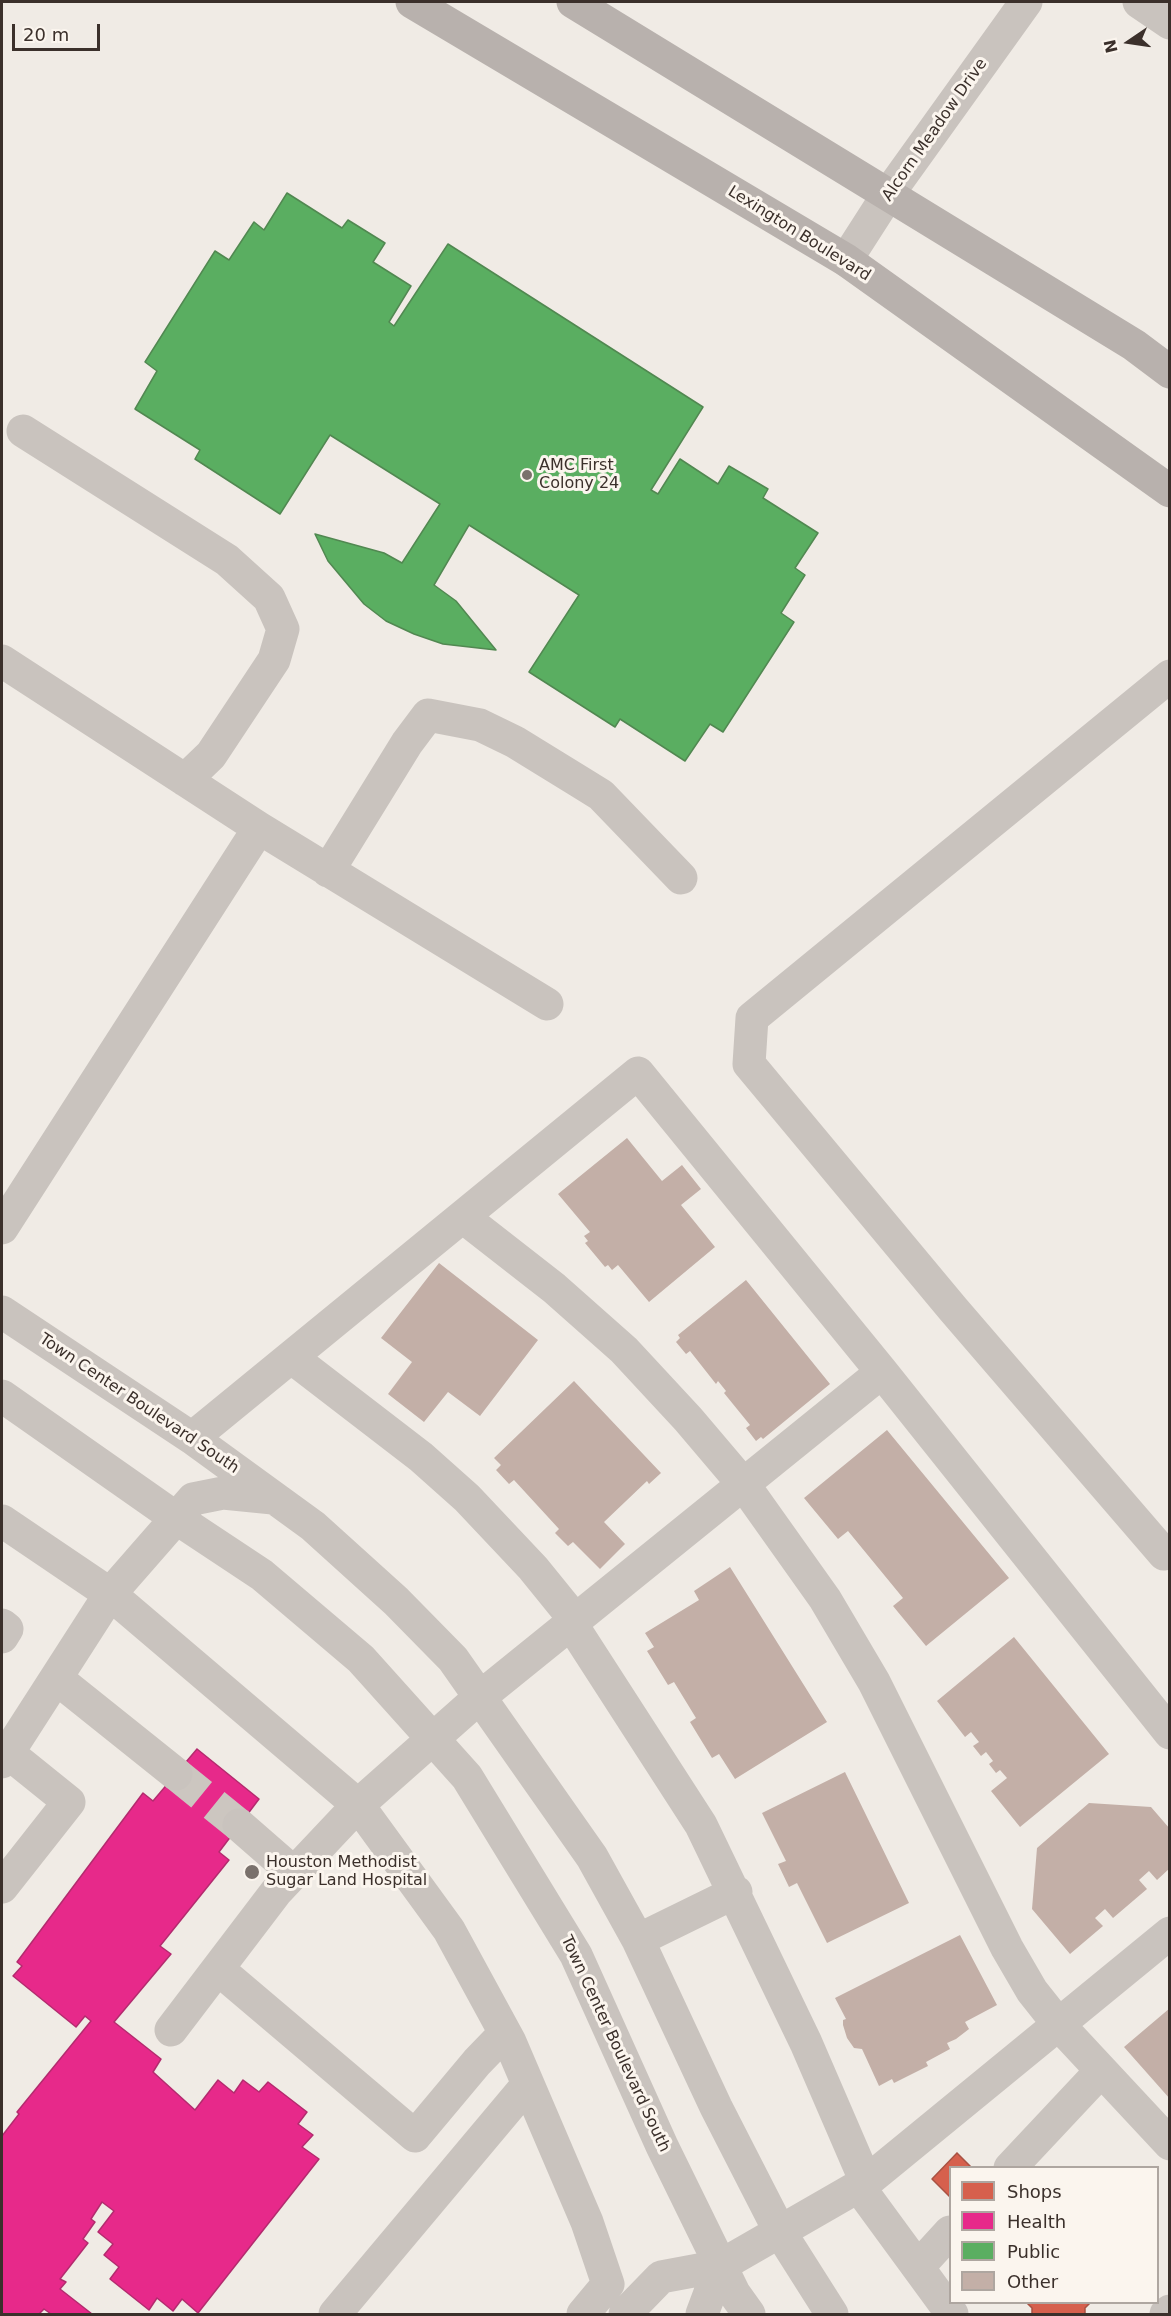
<!DOCTYPE html>
<style>
body{margin:0}
#map{position:relative;width:1171px;height:2316px;overflow:hidden;background:#f0ebe5;font-family:"DejaVu Sans",sans-serif}
canvas{display:block}
.frame{position:absolute;inset:0;border:3px solid #3b302b;pointer-events:none}
.legend{position:absolute;left:949px;top:2166px;width:210px;height:138px;box-sizing:border-box;background:#fbf5ee;border:2px solid #aea6a0;margin:0;padding:8px 10px;list-style:none;font-size:18px;color:#3b302b}
.legend li{display:flex;align-items:center;gap:12px;height:30px}
.legend b{width:30px;border:2px solid #aea6a0}
.north{position:absolute;left:1099px;top:12px;width:60px;height:60px;-webkit-text-stroke:4px #fbf5ee;paint-order:stroke;rotate:257deg;font-size:16px;font-weight:700;line-height:24px;text-align:center;color:#3b302b}
.north::after{content:'';display:block;margin:auto;width:21px;height:27px;background:#3b302b;clip-path:polygon(50% 0,100% 100%,50% 72%,0 100%)}
.scale{position:absolute;left:12px;top:24px;width:88px;height:27px;box-sizing:border-box;border:3px solid #3b302b;border-top:0;padding-left:8px;font-size:18px;line-height:21px;white-space:nowrap;color:#3b302b;-webkit-text-stroke:4px #fbf5ee;paint-order:stroke}
</style>
<div id="map">
<canvas width="1171" height="2316"></canvas>
<div class="frame"></div>
<ul class="legend">
<li><b style="height:16px;background:#d6604d"></b>Shops</li>
<li><b style="height:16px;background:#e7298a"></b>Health</li>
<li><b style="height:16px;background:#5aae61"></b>Public</li>
<li><b style="height:16px;background:#c3afa7"></b>Other</li>
</ul>
<div class="north">N</div>
<div class="scale">20 m</div>
</div>
<script>
const c = document.querySelector('canvas').getContext('2d');
c.lineJoin = 'round';
function fill(path, color) {
  c.fillStyle = color;
  c.fill(path, 'evenodd');
}
function poly(rows) {
  const path = new Path2D();
  for (const r of rows) {
    path.moveTo(r[0], r[1]);
    for (let i = 2; i < r.length; i += 2) path.lineTo(r[i], r[i + 1]);
  }
  return path;
}
function strokePath(path, color, width, dash) {
  c.strokeStyle = color;
  c.lineWidth = width;
  c.lineCap = dash ? 'butt' : 'round';
  c.setLineDash(dash || []);
  c.stroke(path);
}
function drawText(font, color, halo, rows, align = 'center') {
  c.font = font + ' "DejaVu Sans",sans-serif';
  c.lineWidth = 6;
  c.setLineDash([]);
  c.textBaseline = 'middle';
  c.strokeStyle = halo;
  c.fillStyle = color;
  for (const [text, x, y, turn = 0] of rows) {
    c.save();
    c.translate(x, y);
    c.rotate((+turn || 0) * Math.PI / 180);
    c.textAlign = isNaN(turn) ? turn : align;
    if (halo) c.strokeText(text, 0, 0);
    c.fillText(text, 0, 0);
    c.restore();
  }
}
const shops = poly([
 [957,2153,972,2168,950,2168,950,2197,932,2179,957,2153],
 [1026,2302,1091,2302,1085,2308,1085,2314,1032,2314,1032,2308,1026,2302]
]);
fill(shops, '#d6604d');
strokePath(shops, '#a85243', 1.5);
const health = poly([
 [197,1749,259,1799,219,1852,229,1860,160,1946,171,1954,114,2022,161,2059,153,2072,195,2110,218,2080,234,2093,243,2080,259,2092,268,2082,307,2112,298,2124,313,2135,302,2147,319,2159,198,2313,182,2299,173,2311,157,2298,149,2310,110,2279,119,2267,104,2255,113,2244,98,2232,114,2211,102,2202,91,2219,95,2222,83,2239,88,2243,60,2279,66,2282,60,2289,92,2314,51,2314,44,2309,39,2314,2,2314,2,2136,19,2114,17,2112,91,2021,85,2016,76,2027,13,1976,22,1966,17,1962,143,1793,153,1801,197,1749]
]);
fill(health, '#e7298a');
strokePath(health, '#b32b6e', 1.5);
const public = poly([
 [287,193,342,228,348,220,385,243,373,262,411,286,389,322,394,326,448,244,703,407,651,490,658,494,680,459,718,484,729,466,768,489,763,498,818,533,795,568,805,575,781,613,794,622,723,732,710,724,685,761,620,719,615,727,529,672,579,595,469,525,434,585,456,601,496,650,443,644,414,634,386,621,364,604,328,561,315,534,384,553,402,563,440,504,330,435,280,514,195,459,200,450,135,409,157,371,145,362,215,251,229,260,254,222,264,230,287,193]
]);
fill(public, '#5aae61');
strokePath(public, '#518851', 1.5);
fill(poly([
 [627,1138,662,1181,682,1165,701,1189,681,1205,715,1247,649,1302,618,1265,612,1270,608,1265,605,1267,585,1243,588,1241,584,1236,590,1232,558,1194],
 [439,1263,538,1340,480,1416,448,1392,424,1422,388,1394,412,1362,381,1338],
 [746,1280,830,1384,763,1439,761,1437,756,1441,746,1428,750,1425,724,1393,726,1391,718,1381,716,1384,690,1351,686,1354,676,1342,680,1338,678,1335],
 [574,1381,661,1473,649,1484,647,1481,604,1522,625,1544,600,1569,573,1542,568,1546,555,1533,559,1529,514,1480,509,1484,496,1470,501,1465,494,1458],
 [887,1430,1009,1578,926,1646,893,1606,903,1598,848,1531,838,1539,804,1498],
 [730,1567,827,1722,735,1779,719,1754,712,1758,690,1722,696,1718,674,1682,668,1685,647,1651,654,1647,645,1633,699,1600,694,1591],
 [1014,1637,1109,1754,1020,1827,991,1791,1007,1778,1000,1770,996,1773,989,1764,993,1761,986,1752,981,1756,973,1746,979,1742,971,1732,965,1737,937,1701],
 [845,1772,909,1903,827,1943,797,1883,789,1887,778,1864,786,1861,762,1813],
 [1089,1803,1151,1807,1170,1829,1170,1868,1157,1880,1149,1871,1139,1880,1147,1889,1113,1918,1105,1909,1095,1918,1103,1926,1070,1954,1032,1909,1037,1848],
 [960,1935,997,2005,965,2022,969,2029,956,2039,947,2043,950,2049,926,2062,928,2066,894,2083,892,2079,879,2086,862,2049,854,2048,847,2038,843,2025,843,2020,846,2019,835,1998],
 [1170,2008,1170,2099,1124,2047]
]), '#c3afa7');
strokePath(poly([
 [176,1774,239,1825]
]), '#ccc6c0', 33, [33, 16]);
strokePath(poly([
 [1139,2,1170,23],
 [846,260,889,193,1026,2],
 [23,431,227,560,269,598,283,629,274,660,211,755,185,780],
 [2,661,259,828,2,1228],
 [1170,676,752,1018,749,1064,953,1309,1164,1554,1170,1553],
 [259,828,547,1004],
 [328,871,407,743,428,715,480,725,515,742,580,782,601,795,681,878],
 [463,1217,554,1288,624,1350,688,1419,744,1485,825,1599,874,1682,1007,1948,1032,1991,1059,2025,1170,2144],
 [2,1312,192,1438,313,1526,396,1601,453,1659,592,1857,638,1940,716,2107,780,2232,832,2314],
 [291,1357,421,1457,467,1498,533,1568,576,1621],
 [2,1396,176,1518,262,1575,361,1659,467,1777,576,1955,662,2146,734,2293,749,2314],
 [192,1438,638,1073,882,1372,1170,1733],
 [2,1521,110,1594,193,1499,223,1493,273,1498],
 [2,1625,7,1629,2,1637],
 [572,1625,701,1825,806,2043,866,2182],
 [56,1678,176,1774],
 [2,1748,69,1802,2,1887],
 [2,1762,110,1594,358,1805,480,1697,882,1372],
 [239,1825,294,1873],
 [638,1940,736,1892],
 [218,1969,415,2136,477,2062,505,2033],
 [171,2030,276,1892,358,1805,449,1930,510,2042,587,2222,608,2284,583,2314],
 [1010,2168,1101,2071],
 [859,2187,952,2314],
 [918,2267,950,2232],
 [335,2314,528,2084],
 [625,2314,661,2277,720,2266,866,2182,1170,1933],
 [702,2314,720,2266],
 [1166,2314,1170,2311]
]), '#c9c3be', 33);
strokePath(poly([
 [412,2,846,260,1170,491],
 [573,2,1134,345,1170,372]
]), '#b8b1ad', 33);
for (const [x, y, r, color] of [
 [527,475,6,"#7a716c"],
 [252,1872,8,"#7a716c"]
]) {
  const dot = new Path2D();
  dot.arc(x, y, r, 0, 2 * Math.PI);
  c.fillStyle = color;
  c.fill(dot);
  strokePath(dot, '#fbf5ee', 2);
}
drawText('16px', '#3b302b', '#fbf5ee', [
 ["Alcorn Meadow Drive",935,130,-55],
 ["Lexington Boulevard",799,234,32],
 ["Town Center Boulevard South",139,1404,34],
 ["Town Center Boulevard South",615,2044,65]
]);
drawText('16px', '#3b302b', '#fbf5ee', [
 ["AMC First",539,466],
 ["Colony 24",539,484],
 ["Houston Methodist",266,1863],
 ["Sugar Land Hospital",266,1881]
], 'left');
</script>
